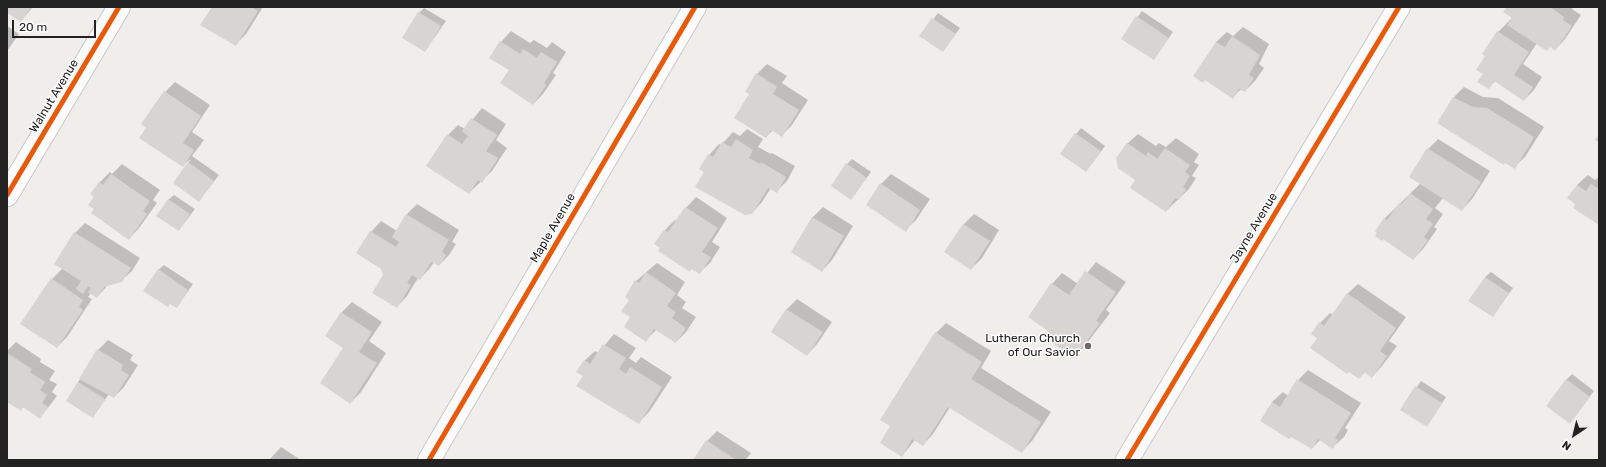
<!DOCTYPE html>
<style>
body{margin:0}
#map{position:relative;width:1606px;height:467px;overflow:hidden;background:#f0eeeb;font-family:Rubik,sans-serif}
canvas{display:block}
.frame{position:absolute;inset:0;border:8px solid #222;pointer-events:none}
.north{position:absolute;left:1554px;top:415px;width:40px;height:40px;-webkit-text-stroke:3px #fff;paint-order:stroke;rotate:215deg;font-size:11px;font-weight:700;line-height:16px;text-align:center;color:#222}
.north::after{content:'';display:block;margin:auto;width:14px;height:18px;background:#222;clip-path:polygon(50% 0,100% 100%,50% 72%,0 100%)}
.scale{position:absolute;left:12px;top:20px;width:84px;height:18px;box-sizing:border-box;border:2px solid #222;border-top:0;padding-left:5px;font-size:12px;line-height:14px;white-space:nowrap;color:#222;-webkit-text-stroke:3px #fff;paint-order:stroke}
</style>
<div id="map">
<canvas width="1606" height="467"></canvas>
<div class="frame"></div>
<div class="north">N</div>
<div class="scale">20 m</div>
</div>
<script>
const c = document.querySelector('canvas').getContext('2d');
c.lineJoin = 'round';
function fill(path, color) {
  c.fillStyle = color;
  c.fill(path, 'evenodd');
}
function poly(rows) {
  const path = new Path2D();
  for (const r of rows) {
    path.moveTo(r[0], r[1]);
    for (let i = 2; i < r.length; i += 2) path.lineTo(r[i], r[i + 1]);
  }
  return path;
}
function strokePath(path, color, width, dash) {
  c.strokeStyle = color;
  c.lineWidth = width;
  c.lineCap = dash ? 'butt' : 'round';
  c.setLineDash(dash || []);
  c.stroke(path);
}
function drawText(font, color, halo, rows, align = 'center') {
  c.font = font + ' Rubik,sans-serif';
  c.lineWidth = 3;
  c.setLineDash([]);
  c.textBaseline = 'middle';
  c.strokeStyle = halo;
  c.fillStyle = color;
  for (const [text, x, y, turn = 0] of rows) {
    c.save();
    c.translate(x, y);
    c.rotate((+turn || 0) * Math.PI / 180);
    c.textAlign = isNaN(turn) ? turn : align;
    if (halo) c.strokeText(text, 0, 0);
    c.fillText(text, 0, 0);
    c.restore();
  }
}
fill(poly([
 [7,7,33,7,21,21,7,12],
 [213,7,263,7,246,34,236,44],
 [1508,7,1573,7,1572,9,1581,15,1565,39,1555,50,1550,46,1537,43,1523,64,1542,77,1534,90,1524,100,1495,81,1489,88,1484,73,1487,56,1498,32,1513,17],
 [424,8,446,21,425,51,419,13],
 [1142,11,1173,32,1154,59,1122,39],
 [938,13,960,28,943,51,921,36],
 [7,26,19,34,7,51],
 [1243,27,1269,44,1259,64,1264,68,1255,81,1245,91,1241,89,1233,97,1205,79,1216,42,1227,32,1233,36],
 [511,31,530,43,534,40,547,48,552,42,566,52,553,73,556,75,543,94,533,104,510,70,491,58,501,42],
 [767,64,787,76,782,83,808,100,792,125,782,135,773,130,766,137,751,94,757,74],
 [175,82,210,105,192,132,204,140,192,156,219,175,199,201,174,183,191,159,183,165,147,127,165,92],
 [1464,87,1483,97,1498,98,1544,127,1525,157,1514,167,1438,123,1454,97],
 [482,108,506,124,496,140,507,148,492,171,469,193,448,135,458,125,465,129],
 [1081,128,1105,146,1091,165,1061,153],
 [747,129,763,139,758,147,771,154,772,153,795,166,787,181,776,192,771,188,762,202,752,213,705,171,709,155,719,144,721,145,733,132,740,136],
 [1138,134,1156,146,1159,143,1166,147,1176,138,1199,154,1194,162,1199,165,1192,176,1196,178,1189,189,1166,211,1137,179,1127,144],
 [1438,139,1490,171,1472,199,1462,210,1443,198,1435,208,1443,214,1434,227,1437,229,1423,249,1413,259,1384,219,1421,183,1428,149],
 [852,159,871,172,851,199,847,164],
 [122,164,160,190,153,200,157,203,139,228,129,239,96,209,95,197,99,183,110,172,112,174],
 [891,174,930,199,916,220,905,230,881,184],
 [1588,175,1595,180,1599,177,1599,224,1577,203,1577,185],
 [174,195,195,209,179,230,168,200],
 [696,197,727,218,712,242,720,247,710,263,699,273,692,268,690,270,661,248,665,230,675,220,677,221,686,208],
 [417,204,459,230,452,242,456,244,449,255,439,265,434,262,430,268,420,279,418,278,407,296,397,307,381,268,358,253,371,232,381,221,397,231,407,214],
 [823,207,853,226,832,260,822,271,792,252,813,217],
 [974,214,999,230,982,258,971,269,964,224],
 [85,223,140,258,132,271,121,281,108,285,97,297,91,293,88,297,92,299,67,337,57,347,52,279,63,268,75,233],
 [1096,262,1126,282,1106,310,1110,313,1084,347,1074,357,1049,331,1029,316,1052,284,1062,273,1078,284],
 [657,263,685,282,677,295,686,302,682,308,696,317,686,332,676,342,656,330,646,340,631,317,630,299,626,296,636,281],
 [164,265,193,284,177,307,158,270],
 [1491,272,1513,288,1493,316,1485,277],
 [1358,284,1406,317,1389,341,1397,346,1382,366,1372,377,1365,372,1359,378,1318,338,1320,323,1330,313,1333,315,1347,294],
 [797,299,832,322,817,344,807,355,772,332,787,309],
 [352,302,382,322,369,341,386,353,361,392,350,403,344,348,326,336,342,312],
 [946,323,991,351,981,368,1051,412,1032,441,1022,451,950,407,933,434,923,445,915,440,902,456,936,333],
 [614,334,636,348,629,358,636,363,641,357,672,377,649,412,638,423,584,376,584,361,595,351,598,353],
 [108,340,133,355,130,360,138,365,124,387,114,397,109,394,93,417,67,400,98,350],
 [16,342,41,359,40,362,55,371,49,380,57,384,52,392,57,396,40,418,24,407,21,409,7,401,7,351],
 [1308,370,1361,403,1345,428,1348,430,1344,437,1333,447,1321,439,1312,448,1272,402,1283,392,1288,396,1298,380],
 [1572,374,1594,391,1570,423,1567,379],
 [1421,381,1446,397,1427,426,1401,410],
 [717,431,751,453,748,457,745,460,694,460,707,441],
 [281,447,301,460,269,460]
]), '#0003');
fill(poly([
 [7,7,31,7,21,22,7,13],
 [212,7,251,7,258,11,236,46,200,25],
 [1507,7,1550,7,1564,17,1563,20,1572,26,1555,51,1550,47,1547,51,1507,25,1512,18,1503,12],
 [418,12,441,26,425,52,402,38],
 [1136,16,1169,38,1154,60,1121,39],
 [932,18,956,34,943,52,919,36],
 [1497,31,1529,52,1514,75,1533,87,1524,101,1494,81,1489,89,1477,82,1483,74,1476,70,1485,56,1482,54],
 [1232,36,1260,55,1249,75,1254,78,1245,92,1239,89,1233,99,1205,80,1203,83,1193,76,1216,42,1225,47],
 [500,41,520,54,523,49,537,58,541,52,557,62,544,83,546,85,533,105,500,83,509,70,489,58],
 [756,73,777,87,773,94,799,110,782,137,771,130,766,138,734,118,749,94,745,92],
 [164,91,201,116,183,143,194,150,183,167,139,138,146,128,141,124],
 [1453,97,1473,107,1487,108,1534,137,1515,169,1505,163,1504,165,1437,123],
 [471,118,497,135,486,151,498,158,482,183,478,180,469,194,426,166,447,134,462,144,468,136,462,131],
 [1075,133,1101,151,1086,172,1060,154],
 [1599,134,1599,143,1595,140],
 [736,139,753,150,749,158,760,164,761,162,786,177,777,193,768,188,752,214,745,215,695,187,704,172,699,169,708,154,713,157,722,142,731,147],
 [1127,143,1146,156,1148,152,1157,159,1165,148,1190,165,1185,172,1190,176,1183,187,1186,189,1179,200,1175,198,1166,212,1130,188,1135,180,1118,168,1116,158],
 [1427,148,1481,182,1462,211,1409,177],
 [188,162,214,181,199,202,173,183],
 [846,163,867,178,851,200,831,186],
 [111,174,150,201,143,211,147,214,129,240,91,213,94,209,88,205,94,197,90,194,99,182,103,185],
 [880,183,920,210,906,232,866,205],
 [1591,184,1599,189,1599,225,1573,208,1575,204,1567,198,1577,185,1586,191],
 [1410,193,1433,209,1426,219,1433,224,1424,237,1428,240,1413,260,1383,239,1382,241,1375,236,1377,233,1375,231,1384,218,1387,220,1399,203,1402,204],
 [168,199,190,214,179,231,156,216],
 [685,207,718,228,702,252,711,257,700,274,691,269,690,272,658,251,660,248,654,244,664,230,668,232],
 [406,214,449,240,442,252,446,255,439,266,431,262,420,280,412,275,407,283,411,285,397,308,372,293,383,275,381,269,356,253,370,231,396,247,399,242,392,237],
 [812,217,844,236,822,272,791,252],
 [963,224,990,241,971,270,944,252],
 [74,232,131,268,122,282,104,287,97,298,88,292,91,288,88,286,83,294,76,289,81,281,54,264],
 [158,269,188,290,177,308,170,304,168,307,143,291],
 [1085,271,1116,292,1096,321,1100,323,1074,358,1044,337,1048,331,1028,317,1051,283,1069,295],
 [646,272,676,293,667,306,676,312,672,318,686,328,676,343,654,329,646,342,624,327,630,317,621,311,629,300,625,297,635,280,639,283],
 [1485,277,1509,293,1493,317,1468,301],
 [51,278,83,300,79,307,83,310,57,348,20,324],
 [1347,293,1396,328,1380,351,1387,356,1372,378,1364,372,1359,379,1349,372,1347,374,1310,348,1317,338,1311,334,1319,322,1324,326],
 [786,309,823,332,807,356,771,332],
 [341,312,372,332,359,352,377,363,350,404,320,383,343,348,325,336],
 [935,332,982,362,971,379,1041,422,1022,453,948,407,923,446,912,439,902,457,880,443,890,426,880,420],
 [603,344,626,358,619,369,626,374,630,367,662,387,639,424,576,386,583,376,576,372,584,360,590,364],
 [97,349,123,365,121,370,129,375,114,398,79,379],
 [7,353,32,369,30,372,45,382,40,390,47,395,42,403,48,407,40,419,23,407,21,411,7,402],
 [1297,379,1351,413,1335,438,1338,440,1333,449,1318,439,1312,449,1291,437,1289,439,1260,421,1272,402,1280,407],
 [1566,379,1590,397,1570,424,1546,406],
 [78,382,105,399,93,418,66,401],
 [1415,386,1442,403,1427,427,1400,410],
 [706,440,736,460,693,460]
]), '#d7d4d2');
const minor = poly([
 [7,195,119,7],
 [429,460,695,7],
 [1127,460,1399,7]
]);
strokePath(minor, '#c9c8c7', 24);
strokePath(minor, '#fdfcfc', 22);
strokePath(poly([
 [7,195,119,7],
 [429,460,695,7],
 [1127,460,1399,7]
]), '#e8590c', 5);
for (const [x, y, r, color] of [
 [1088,346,4,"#6a6968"]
]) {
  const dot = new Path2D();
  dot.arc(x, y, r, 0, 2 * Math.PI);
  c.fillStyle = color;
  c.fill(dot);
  strokePath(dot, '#fff', 1.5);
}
drawText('12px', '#222', '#fff', [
 ["Walnut Avenue",54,96,-59],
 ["Maple Avenue",553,228,-60],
 ["Jayne Avenue",1254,228,-59]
]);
drawText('12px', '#222', '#fff', [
 ["Lutheran Church",1080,339],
 ["of Our Savior",1080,353]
], 'right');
</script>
